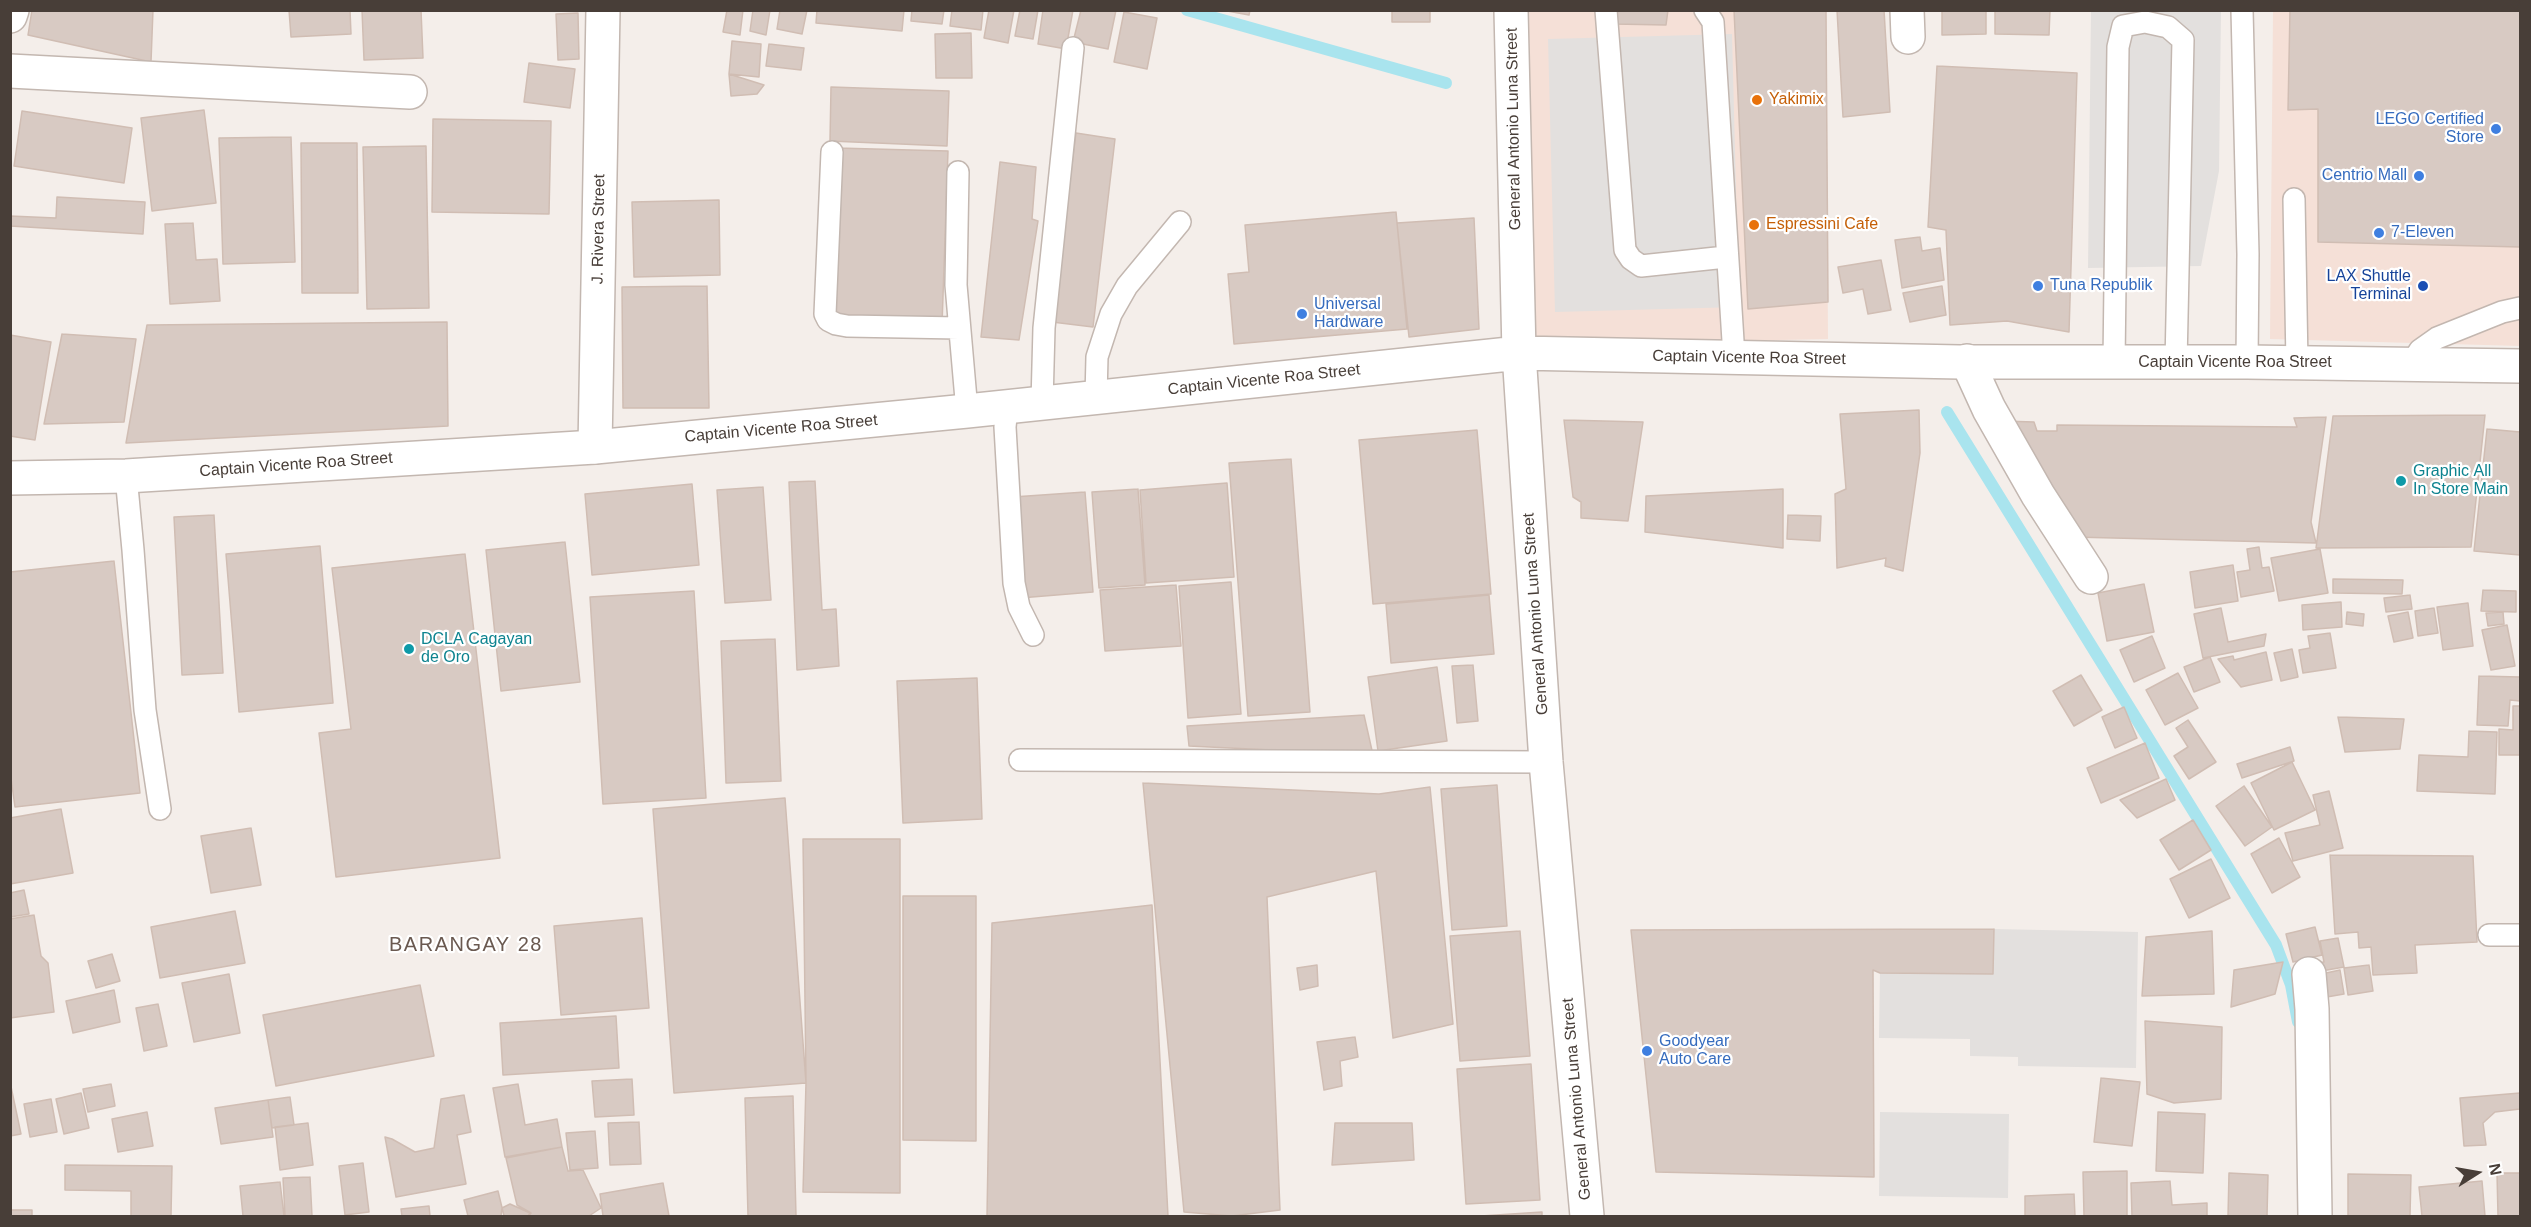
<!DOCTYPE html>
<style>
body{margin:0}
#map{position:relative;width:2531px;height:1227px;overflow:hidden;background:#f4eeea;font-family:Arial,sans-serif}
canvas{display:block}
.frame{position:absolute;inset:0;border:12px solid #483e38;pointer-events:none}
.north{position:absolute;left:2447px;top:1143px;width:60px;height:60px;-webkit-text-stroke:4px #fff;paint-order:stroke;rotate:79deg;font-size:16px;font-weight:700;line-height:24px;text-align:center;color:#483e38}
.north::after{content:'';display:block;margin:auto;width:21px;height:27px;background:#483e38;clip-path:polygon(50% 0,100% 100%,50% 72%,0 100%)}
</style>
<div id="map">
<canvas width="2531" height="1227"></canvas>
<div class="frame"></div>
<div class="north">N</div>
</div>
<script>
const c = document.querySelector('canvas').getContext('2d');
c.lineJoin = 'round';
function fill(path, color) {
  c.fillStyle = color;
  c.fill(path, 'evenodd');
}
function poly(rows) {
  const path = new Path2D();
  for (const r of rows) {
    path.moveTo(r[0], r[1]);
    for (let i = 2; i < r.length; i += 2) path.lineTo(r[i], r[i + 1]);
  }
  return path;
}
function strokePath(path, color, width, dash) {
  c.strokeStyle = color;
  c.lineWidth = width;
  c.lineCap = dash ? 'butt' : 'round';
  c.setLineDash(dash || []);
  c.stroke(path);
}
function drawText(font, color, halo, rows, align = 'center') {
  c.font = font + ' Arial,sans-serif';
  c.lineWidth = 4.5;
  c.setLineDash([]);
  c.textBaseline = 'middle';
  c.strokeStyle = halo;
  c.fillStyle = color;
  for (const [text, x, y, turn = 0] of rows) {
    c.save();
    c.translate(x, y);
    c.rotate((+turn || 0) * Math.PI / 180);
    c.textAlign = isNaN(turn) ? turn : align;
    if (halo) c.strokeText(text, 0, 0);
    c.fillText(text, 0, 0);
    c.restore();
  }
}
fill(poly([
 [1519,11,1826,11,1828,339,1533,345],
 [2273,11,2520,11,2520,346,2270,339]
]), '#f5e0d7');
fill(poly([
 [2091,11,2221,11,2219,171,2201,266,2088,268],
 [1732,34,1739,307,1555,312,1548,39],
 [1994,929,2138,932,2136,1068,2018,1066,2018,1057,1970,1056,1970,1039,1879,1038,1880,973,1993,974],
 [1880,1112,2009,1114,2008,1198,1879,1196]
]), '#e3e0de');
strokePath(poly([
 [1187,10,1446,83],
 [1947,412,2276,945,2291,985,2298,1022]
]), '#a9e4ee', 12);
const building = poly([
 [32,10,153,10,151,62,28,35,32,10],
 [289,10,350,10,351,34,291,37,289,10],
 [362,10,421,10,423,58,364,60,362,10],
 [727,10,743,10,740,35,723,32,727,10],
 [753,10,770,10,766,35,750,31,753,10],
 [780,10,807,10,802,34,777,29,780,10],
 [817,10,904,10,902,31,816,23,817,10],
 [912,10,944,10,942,24,911,21,912,10],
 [952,10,983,10,981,30,950,26,952,10],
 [989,10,1014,10,1008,43,984,38,989,10],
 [1020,10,1038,10,1033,39,1015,36,1020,10],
 [1043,10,1073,10,1066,49,1038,44,1043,10],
 [1081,10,1116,10,1108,49,1073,42,1081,10],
 [1222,10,1250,10,1249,15,1222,10],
 [1392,10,1430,10,1430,22,1392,22,1392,10],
 [1614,10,1668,10,1666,25,1614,24,1614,10],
 [1734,10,1826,10,1828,302,1748,309,1734,10],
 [1837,10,1884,10,1890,112,1843,117,1837,10],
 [1942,10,1986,10,1986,34,1942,35,1942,10],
 [1995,10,2050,10,2049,35,1995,34,1995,10],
 [2290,10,2520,10,2520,247,2318,242,2318,109,2288,110,2290,10],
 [1124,12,1157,18,1147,69,1114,62,1124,12],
 [578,13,579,59,558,60,556,14,578,13],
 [971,33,972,78,936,78,935,34,971,33],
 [732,41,761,44,759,77,729,74,732,41],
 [769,44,804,48,801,70,766,66,769,44],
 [529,63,575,69,570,108,524,102,529,63],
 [1937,66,2077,73,2069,332,2007,321,1950,325,1946,230,1928,227,1937,66],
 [729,74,764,85,757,94,731,96,729,74],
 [831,87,949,91,947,146,830,141,831,87],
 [204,110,216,203,152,211,141,118,204,110],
 [22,111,132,128,124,183,14,166,22,111],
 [433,119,551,121,549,214,432,212,433,119],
 [1076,133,1115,139,1093,327,1052,322,1076,133],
 [291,137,295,262,223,264,219,138,291,137],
 [301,143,357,143,358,293,302,293,301,143],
 [426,146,429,308,367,309,363,147,426,146],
 [837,148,948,151,942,325,831,321,837,148],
 [1000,162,1036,167,1032,219,1038,221,1019,340,981,337,1000,162],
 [57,197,145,202,143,234,10,226,10,216,56,218,57,197],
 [719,200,720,275,634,277,632,202,719,200],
 [1396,212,1407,329,1234,344,1228,274,1249,272,1245,225,1396,212],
 [1474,218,1479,329,1409,337,1397,223,1474,218],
 [193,223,196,260,217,259,220,301,170,304,165,224,193,223],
 [1920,237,1922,251,1940,248,1944,280,1902,288,1895,240,1920,237],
 [1881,260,1891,310,1868,314,1863,289,1843,293,1838,267,1881,260],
 [707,286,709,408,623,408,622,287,707,286],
 [1942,286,1946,315,1910,322,1903,293,1942,286],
 [447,322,448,426,126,443,147,325,447,322],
 [62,334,136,339,124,422,44,424,62,334],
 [10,335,51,342,35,440,10,436,10,335],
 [1919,410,1920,453,1903,571,1885,566,1886,558,1837,568,1835,494,1846,489,1840,414,1919,410],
 [2485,415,2471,547,2316,548,2333,416,2485,415],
 [2326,417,2311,522,2316,543,2073,537,2002,421,2034,422,2037,431,2057,431,2057,425,2297,427,2294,418,2326,417],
 [1564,420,1643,422,1628,521,1581,518,1581,502,1573,497,1564,420],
 [2487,429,2520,432,2520,555,2474,551,2487,429],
 [1477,430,1491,594,1373,604,1359,440,1477,430],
 [1291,459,1310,712,1248,716,1229,463,1291,459],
 [815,481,822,610,836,609,839,666,797,670,789,482,815,481],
 [1227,483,1234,577,1146,583,1140,490,1227,483],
 [692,484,699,565,592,575,585,494,692,484],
 [763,487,771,600,725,603,717,490,763,487],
 [1138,489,1145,585,1099,588,1092,492,1138,489],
 [1783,489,1783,548,1645,532,1646,496,1783,489],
 [1085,492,1093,592,1020,598,1013,497,1085,492],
 [214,515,223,673,182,675,174,517,214,515],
 [1788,515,1821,516,1820,541,1787,539,1788,515],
 [565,542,580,682,501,691,486,550,565,542],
 [320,546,333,703,239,712,226,554,320,546],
 [2259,547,2262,568,2269,567,2274,591,2241,597,2237,572,2250,570,2247,549,2259,547],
 [2320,549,2328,593,2279,601,2271,558,2320,549],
 [465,554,500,858,336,877,319,733,351,729,332,568,465,554],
 [114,561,140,793,15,807,10,771,10,572,114,561],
 [2233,565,2238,601,2195,608,2190,572,2233,565],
 [2333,579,2403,580,2402,594,2333,593,2333,579],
 [1231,582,1241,714,1188,718,1179,586,1231,582],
 [2144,584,2154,632,2107,641,2098,593,2144,584],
 [1176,585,1181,646,1105,651,1100,590,1176,585],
 [2483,590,2516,591,2516,612,2481,611,2483,590],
 [694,591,706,798,603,804,590,597,694,591],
 [1489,595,1494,654,1391,663,1386,604,1489,595],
 [2410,595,2412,609,2386,612,2384,598,2410,595],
 [2341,602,2342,627,2303,630,2302,605,2341,602],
 [2468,603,2473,646,2443,650,2437,607,2468,603],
 [2221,608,2228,642,2266,634,2264,646,2203,658,2194,614,2221,608],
 [2434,608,2438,633,2418,636,2415,611,2434,608],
 [2347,612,2364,614,2363,626,2346,624,2347,612],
 [2408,612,2413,638,2394,642,2388,616,2408,612],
 [2503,612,2504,624,2488,626,2486,613,2503,612],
 [2507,625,2515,666,2491,670,2482,630,2507,625],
 [2330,633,2336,668,2303,673,2299,650,2310,648,2308,636,2330,633],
 [2152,636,2165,668,2134,682,2120,650,2152,636],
 [775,639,781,781,726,783,721,641,775,639],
 [2292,649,2298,677,2281,681,2274,653,2292,649],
 [2266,652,2272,680,2241,687,2218,659,2233,656,2234,660,2266,652],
 [2210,657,2220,682,2194,692,2184,667,2210,657],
 [1473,665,1478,721,1457,723,1452,666,1473,665],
 [1437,667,1447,741,1378,751,1368,677,1437,667],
 [2178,673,2198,708,2165,725,2146,690,2178,673],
 [2081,675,2102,710,2074,726,2053,691,2081,675],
 [2479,676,2520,677,2520,701,2510,700,2508,726,2477,725,2479,676],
 [977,678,982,819,903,823,897,681,977,678],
 [2513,706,2520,706,2520,755,2499,755,2499,729,2513,730,2513,706],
 [2124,707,2137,738,2115,748,2102,717,2124,707],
 [1364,715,1373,755,1189,746,1187,726,1364,715],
 [2338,717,2404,719,2400,749,2345,752,2338,717],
 [2188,720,2216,762,2189,779,2174,756,2188,747,2176,728,2188,720],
 [2469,731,2497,732,2495,794,2417,791,2419,755,2468,757,2469,731],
 [2145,743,2159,778,2101,803,2087,768,2145,743],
 [2290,747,2294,761,2242,778,2237,764,2290,747],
 [2292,762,2315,810,2274,830,2251,783,2292,762],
 [2166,779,2175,800,2137,818,2120,800,2166,779],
 [1143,783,1379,794,1430,787,1453,1024,1393,1038,1376,871,1267,897,1280,1210,1232,1216,1184,1212,1143,783],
 [1497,785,1507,926,1452,930,1441,789,1497,785],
 [2244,786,2272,827,2245,846,2216,806,2244,786],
 [2329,791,2343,848,2293,861,2285,833,2320,825,2313,795,2329,791],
 [785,798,806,1083,674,1093,653,809,785,798],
 [61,809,73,873,10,884,10,818,61,809],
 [2193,820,2211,850,2179,870,2160,840,2193,820],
 [251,828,261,885,211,893,201,836,251,828],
 [2279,838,2300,877,2272,893,2251,854,2279,838],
 [803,839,900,839,900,1193,803,1192,806,1083,803,839],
 [2330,855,2473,856,2477,942,2415,945,2417,973,2373,975,2371,947,2359,948,2358,932,2335,934,2330,855],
 [2211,859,2230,898,2189,918,2170,879,2211,859],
 [24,890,29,914,10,917,10,893,24,890],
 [903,896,976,896,976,1141,903,1140,903,896],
 [1152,905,1168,1216,987,1216,992,923,1152,905],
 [235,911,245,963,160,978,151,927,235,911],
 [34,915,41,956,48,963,54,1012,10,1018,10,919,34,915],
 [642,918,649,1008,561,1015,554,926,642,918],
 [2315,927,2322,955,2293,962,2286,934,2315,927],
 [1994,929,1993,974,1880,973,1873,970,1874,1177,1656,1172,1631,930,1994,929],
 [1520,931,1530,1056,1460,1061,1450,936,1520,931],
 [2212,931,2214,994,2142,996,2146,937,2212,931],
 [2338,938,2344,967,2316,972,2314,963,2324,962,2320,941,2338,938],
 [112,954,120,981,96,988,88,961,112,954],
 [2283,962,2275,994,2231,1007,2234,970,2283,962],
 [1317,965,1318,986,1300,990,1297,968,1317,965],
 [2369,965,2373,991,2348,995,2344,968,2369,965],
 [2340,970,2344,994,2321,998,2317,975,2340,970],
 [229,974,240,1033,194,1042,182,983,229,974],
 [420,985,434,1056,276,1086,263,1015,420,985],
 [114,990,120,1022,73,1033,66,1001,114,990],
 [158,1004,167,1046,144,1051,136,1008,158,1004],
 [616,1016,619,1068,503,1075,500,1023,616,1016],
 [2145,1021,2222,1027,2221,1099,2174,1103,2147,1094,2145,1021],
 [1355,1037,1358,1057,1340,1061,1342,1086,1324,1090,1317,1042,1355,1037],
 [1531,1064,1540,1200,1466,1204,1457,1069,1531,1064],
 [2101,1078,2140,1082,2132,1146,2094,1142,2101,1078],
 [632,1079,634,1115,595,1117,592,1081,632,1079],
 [10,1082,21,1134,10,1136,10,1082],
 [111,1084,115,1106,88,1112,83,1089,111,1084],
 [518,1084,525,1125,557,1119,562,1147,505,1157,493,1088,518,1084],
 [81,1093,89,1128,64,1134,56,1099,81,1093],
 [2520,1093,2520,1109,2495,1112,2483,1123,2486,1145,2464,1146,2460,1098,2520,1093],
 [464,1095,471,1132,457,1135,466,1184,396,1197,385,1137,392,1139,415,1152,434,1148,441,1099,464,1095],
 [793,1096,796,1216,748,1216,745,1098,793,1096],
 [290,1097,294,1125,272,1128,268,1100,290,1097],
 [51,1099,57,1132,30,1137,24,1104,51,1099],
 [268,1100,273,1137,221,1144,215,1108,268,1100],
 [147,1112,153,1146,118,1152,112,1119,147,1112],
 [2158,1112,2205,1114,2203,1173,2156,1171,2158,1112],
 [639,1122,641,1164,610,1165,608,1123,639,1122],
 [308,1123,313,1165,280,1170,275,1127,308,1123],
 [1335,1123,1412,1123,1414,1160,1332,1165,1335,1123],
 [595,1131,598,1168,570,1170,566,1133,595,1131],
 [562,1147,568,1171,583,1170,601,1208,589,1216,529,1216,531,1213,517,1205,506,1158,562,1147],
 [363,1163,369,1212,345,1215,339,1166,363,1163],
 [65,1165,172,1166,171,1216,131,1216,131,1191,65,1190,65,1165],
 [2127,1171,2127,1216,2084,1216,2083,1172,2127,1171],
 [2229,1173,2268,1175,2267,1216,2228,1216,2229,1173],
 [2497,1173,2520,1173,2520,1216,2498,1216,2497,1173],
 [2348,1174,2411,1175,2410,1216,2348,1216,2348,1174],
 [310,1177,312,1216,285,1216,283,1178,310,1177],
 [2170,1181,2172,1205,2207,1203,2207,1216,2132,1216,2131,1183,2170,1181],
 [2482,1181,2485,1216,2422,1216,2419,1187,2482,1181],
 [280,1182,284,1216,243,1216,240,1186,280,1182],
 [663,1183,669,1216,603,1216,600,1194,663,1183],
 [498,1191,504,1216,468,1216,464,1200,498,1191],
 [2074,1194,2075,1216,2025,1216,2025,1196,2074,1194],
 [510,1204,530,1213,528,1216,501,1216,502,1208,510,1204],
 [429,1206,430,1216,402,1216,401,1209,429,1206],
 [10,1210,32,1210,32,1216,10,1216,10,1210],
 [1542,1212,1542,1216,1481,1216,1542,1212]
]);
fill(building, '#d8cac3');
strokePath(building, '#d0bdb3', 1.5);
const service = poly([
 [1606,10,1625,250,1631,259,1641,266,1726,257],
 [1705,10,1713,22,1734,357],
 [2242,10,2248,254,2247,362],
 [832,152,825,314,828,320,836,324,847,326,959,328],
 [958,172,956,285,967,411],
 [2294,199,2297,363],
 [2114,362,2118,47,2123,26,2145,22,2168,27,2183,40,2176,363],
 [2411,364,2420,350,2437,338,2502,312,2520,308],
 [1096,397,1097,357,1111,314,1127,286,1180,222],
 [1042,403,1044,328,1073,48],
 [1007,407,1005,427,1014,583,1019,607,1033,635],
 [126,476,133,550,145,710,160,809],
 [1020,760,1546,762],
 [2489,935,2520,935]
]);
const minor = poly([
 [1907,10,1908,37],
 [10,16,12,10],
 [10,71,410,92],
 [1967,361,1989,409,2038,495,2091,577],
 [595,447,603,10],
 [2309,974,2312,1009,2315,1216]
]);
const tertiary = poly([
 [1511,10,1519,353,1546,762,1587,1216],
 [10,478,126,476,595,447,967,411,1519,353,1960,362,2247,362,2520,366]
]);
strokePath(service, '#c3b7b0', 24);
strokePath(minor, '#c3b7b0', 36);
strokePath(tertiary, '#c3b7b0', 36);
strokePath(service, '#fff', 21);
strokePath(minor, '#fff', 33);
strokePath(tertiary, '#fff', 33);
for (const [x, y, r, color] of [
 [1757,100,6,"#e8710a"],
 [2496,129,6,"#3f7fe0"],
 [2419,176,6,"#3f7fe0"],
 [1754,225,6,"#e8710a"],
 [2379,233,6,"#3f7fe0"],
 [2038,286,6,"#3f7fe0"],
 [2423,286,6,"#1a4fb4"],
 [1302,314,6,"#3f7fe0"],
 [2401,481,6,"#0f9aa8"],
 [409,649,6,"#0f9aa8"],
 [1647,1051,6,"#3f7fe0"]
]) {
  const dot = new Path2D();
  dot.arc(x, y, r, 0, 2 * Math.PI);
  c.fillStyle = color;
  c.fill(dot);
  strokePath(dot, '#fff', 2);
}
drawText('16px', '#c56008', '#fff', [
 ["Yakimix",1769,100],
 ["Espressini Cafe",1766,225]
], 'left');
drawText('16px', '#366cbe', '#fff', [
 ["LEGO Certified",2484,120,"right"],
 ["Store",2484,138,"right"],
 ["Centrio Mall",2407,176,"right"],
 ["7-Eleven",2391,233],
 ["Tuna Republik",2050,286],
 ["Universal",1314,305],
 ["Hardware",1314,323],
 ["Goodyear",1659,1042],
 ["Auto Care",1659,1060]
], 'left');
drawText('16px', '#483e38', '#fff', [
 ["General Antonio Luna Street",1514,129,-91],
 ["J. Rivera Street",599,229,-89],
 ["Captain Vicente Roa Street",1749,358,1],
 ["Captain Vicente Roa Street",2235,363],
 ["Captain Vicente Roa Street",1264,380,-6],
 ["Captain Vicente Roa Street",781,429,-5],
 ["Captain Vicente Roa Street",296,465,-4],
 ["General Antonio Luna Street",1536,614,-94],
 ["General Antonio Luna Street",1577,1099,-95]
]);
drawText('16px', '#164399', '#fff', [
 ["LAX Shuttle",2411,277],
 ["Terminal",2411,295]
], 'right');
drawText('16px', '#0d838f', '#fff', [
 ["Graphic All",2413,472],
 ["In Store Main",2413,490],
 ["DCLA Cagayan",421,640],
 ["de Oro",421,658]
], 'left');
c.letterSpacing = '1.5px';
drawText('20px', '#6a5950', '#fff', [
 ["BARANGAY 28",466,945]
]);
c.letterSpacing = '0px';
</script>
